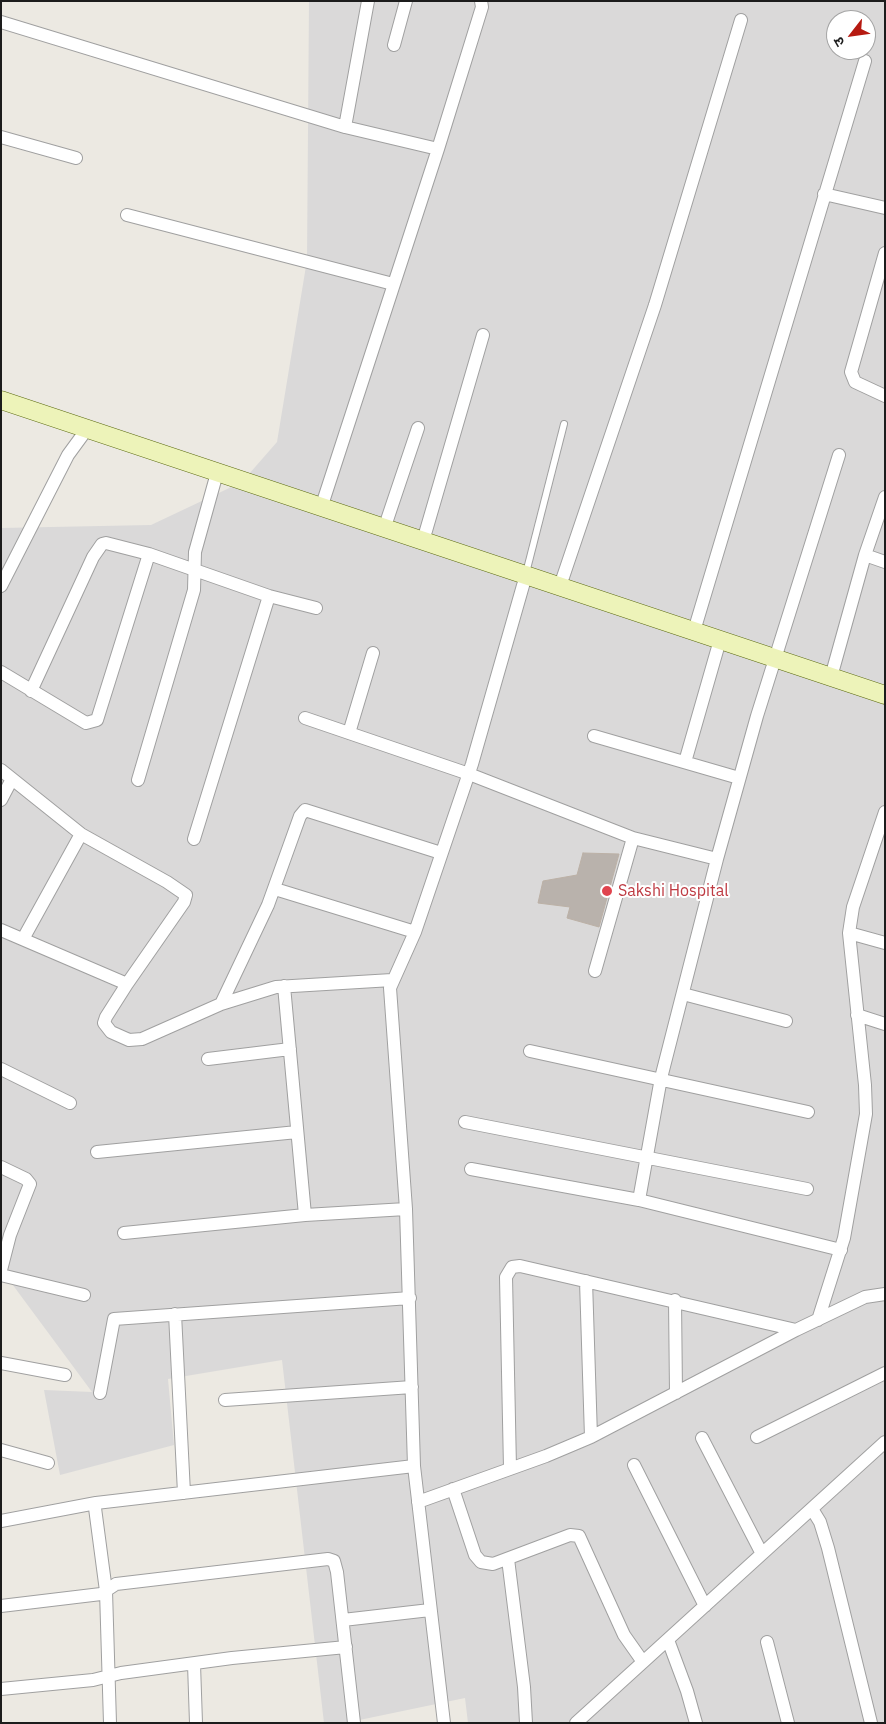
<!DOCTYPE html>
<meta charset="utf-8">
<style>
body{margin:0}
#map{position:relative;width:886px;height:1724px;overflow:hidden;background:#ece9e2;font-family:"IBM Plex Sans","Noto Sans Devanagari",sans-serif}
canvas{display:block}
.frame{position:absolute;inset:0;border:2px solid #1c1c1c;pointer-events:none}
.north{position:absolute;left:826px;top:10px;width:50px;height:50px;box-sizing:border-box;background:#fff;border:1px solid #a4a4a4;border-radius:50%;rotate:240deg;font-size:14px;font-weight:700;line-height:20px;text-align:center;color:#1c1c1c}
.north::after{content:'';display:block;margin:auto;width:18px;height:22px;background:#b61a11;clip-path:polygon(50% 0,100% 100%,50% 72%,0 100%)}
</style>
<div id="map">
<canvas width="886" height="1724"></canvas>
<div class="frame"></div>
<div class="north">उ</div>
</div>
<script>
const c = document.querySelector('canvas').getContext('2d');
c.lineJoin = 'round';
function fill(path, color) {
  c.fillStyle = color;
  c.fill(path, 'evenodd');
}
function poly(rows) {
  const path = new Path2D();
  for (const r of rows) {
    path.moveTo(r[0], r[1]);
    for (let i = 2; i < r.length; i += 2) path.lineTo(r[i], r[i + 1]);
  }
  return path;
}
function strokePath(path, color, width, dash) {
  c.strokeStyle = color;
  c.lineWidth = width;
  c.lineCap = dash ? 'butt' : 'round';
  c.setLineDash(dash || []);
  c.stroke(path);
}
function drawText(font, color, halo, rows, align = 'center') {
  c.font = font + ' "IBM Plex Sans",sans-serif';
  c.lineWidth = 4;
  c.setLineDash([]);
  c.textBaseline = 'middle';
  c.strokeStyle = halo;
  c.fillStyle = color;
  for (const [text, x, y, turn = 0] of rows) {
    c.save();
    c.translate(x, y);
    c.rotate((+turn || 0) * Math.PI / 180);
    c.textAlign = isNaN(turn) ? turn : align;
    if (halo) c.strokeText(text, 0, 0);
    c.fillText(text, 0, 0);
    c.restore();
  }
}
fill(poly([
 [309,1,885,1,885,1723,468,1723,465,1698,345,1723,324,1723,282,1360,168,1379,174,1445,60,1475,44,1390,92,1392,1,1269,1,528,151,525,242,482,277,442,307,260],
 [836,20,866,20,866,50,836,50]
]), '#dad9d9');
const building = poly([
 [583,853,619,854,599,927,567,918,570,907,538,903,543,881,577,875,583,853]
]);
fill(building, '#b9b2ac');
strokePath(building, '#bcb1a6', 1);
const lane = poly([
 [526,573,564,424]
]);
const street = poly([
 [1,22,345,127,438,149],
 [394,45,406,1],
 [345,127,368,1],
 [1,137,76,158],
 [824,194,885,208],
 [127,215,393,284],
 [885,253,851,372,855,382,885,396],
 [321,508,438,149,482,7,481,1],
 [384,529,418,428],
 [423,541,483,335],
 [865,555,885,562],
 [1,586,68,455,87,429],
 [560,586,655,305,741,20],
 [694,631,865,61],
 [1,672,86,723,97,720,149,554],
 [831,677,865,555,885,497],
 [31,691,93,557,102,544,106,543,149,554,269,596,316,608],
 [305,718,469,774,633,838,717,859],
 [349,733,373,653],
 [594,736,739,778],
 [685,762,720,640],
 [1,770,81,834,167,882,186,895,184,902,127,984],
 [138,780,194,590,195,552,217,473],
 [1,800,12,779],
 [194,839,269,596],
 [275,889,415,932],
 [1,930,127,984,106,1017,104,1023,111,1032,129,1040,142,1039,221,1004,276,987,392,980],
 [849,933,885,943],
 [23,939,81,834],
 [595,971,633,838],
 [284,986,305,1215],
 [683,994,786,1021],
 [221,1004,268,905,300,816,305,810,441,853],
 [857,1015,885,1024],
 [530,1051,808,1112],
 [208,1059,290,1049],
 [1,1069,70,1103],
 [465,1122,807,1189],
 [97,1152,297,1132],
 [1,1167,26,1179,30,1184,10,1235,1,1270],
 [471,1169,639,1200,841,1250],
 [639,1200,661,1078,717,859,757,716,839,455],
 [124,1233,305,1215,406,1209],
 [1,1275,84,1295],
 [586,1281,591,1437],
 [675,1300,676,1393],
 [175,1314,184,1493],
 [818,1320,844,1238,866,1114,865,1085,849,933,853,907,885,812],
 [1,1363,65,1375],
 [100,1393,114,1319,410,1298],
 [225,1400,412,1387],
 [757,1437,885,1373],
 [702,1438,762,1554],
 [1,1450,48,1463],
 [634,1465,705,1606],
 [510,1468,506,1277,512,1267,520,1266,796,1330],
 [453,1489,475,1555,481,1562,493,1564,570,1535,579,1536,624,1635,643,1662],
 [418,1502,546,1456,591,1437,796,1330,865,1297,885,1294],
 [812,1509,820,1522,828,1548,871,1723],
 [1,1521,96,1503],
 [508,1559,524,1687,526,1723],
 [1,1606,101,1594,116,1584,328,1559,334,1561,337,1572,354,1723],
 [343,1620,430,1610],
 [668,1640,687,1691,696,1723],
 [767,1642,788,1723],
 [194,1664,196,1723],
 [1,1689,93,1680,121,1673,232,1658,346,1647],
 [110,1723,106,1591,95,1508,96,1503,414,1466],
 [444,1723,414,1466,406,1209,390,988,415,932,472,764,526,575],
 [576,1723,885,1442]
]);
const secondary = poly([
 [1,400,885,695]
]);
strokePath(lane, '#a0a0a0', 8);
strokePath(street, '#a0a0a0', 14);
strokePath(secondary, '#59680e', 19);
strokePath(lane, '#fff', 6);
strokePath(street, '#fff', 12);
strokePath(secondary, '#edf3b9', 18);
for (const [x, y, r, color] of [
 [607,891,6,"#e0444e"]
]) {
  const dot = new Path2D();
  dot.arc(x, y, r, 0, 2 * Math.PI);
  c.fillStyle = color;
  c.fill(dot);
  strokePath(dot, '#fff', 2);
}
drawText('16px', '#be3a42', '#fff', [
 ["Sakshi Hospital",618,891]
], 'left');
</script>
